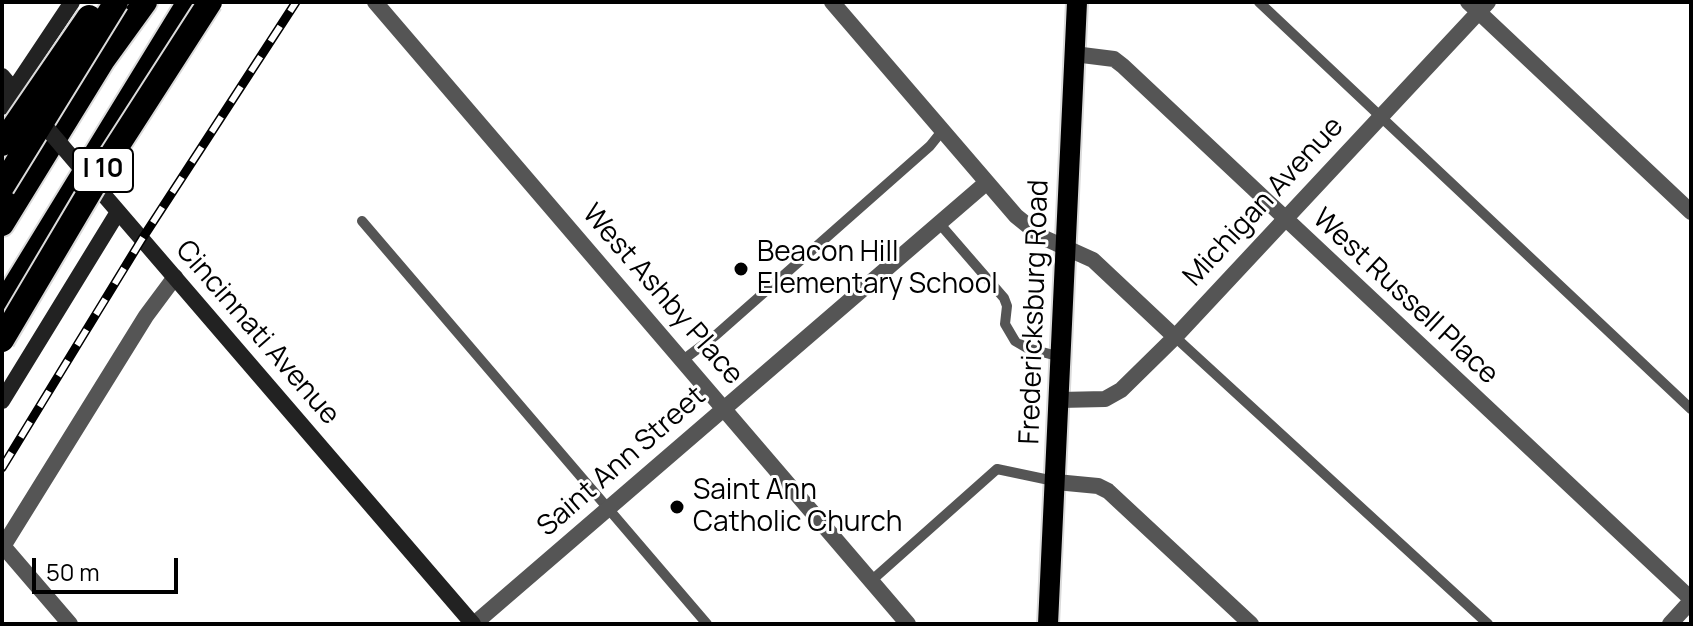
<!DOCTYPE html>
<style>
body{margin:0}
#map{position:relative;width:1693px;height:626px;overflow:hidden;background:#fff;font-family:Manrope,sans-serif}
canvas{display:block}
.frame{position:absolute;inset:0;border:4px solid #000;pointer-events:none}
.scale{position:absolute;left:32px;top:558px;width:146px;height:36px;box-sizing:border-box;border:4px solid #000;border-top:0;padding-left:10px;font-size:24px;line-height:28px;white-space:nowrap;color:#000;-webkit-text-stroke:6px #fff;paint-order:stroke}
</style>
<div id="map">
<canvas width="1693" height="626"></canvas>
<div class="frame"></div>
<div class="scale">50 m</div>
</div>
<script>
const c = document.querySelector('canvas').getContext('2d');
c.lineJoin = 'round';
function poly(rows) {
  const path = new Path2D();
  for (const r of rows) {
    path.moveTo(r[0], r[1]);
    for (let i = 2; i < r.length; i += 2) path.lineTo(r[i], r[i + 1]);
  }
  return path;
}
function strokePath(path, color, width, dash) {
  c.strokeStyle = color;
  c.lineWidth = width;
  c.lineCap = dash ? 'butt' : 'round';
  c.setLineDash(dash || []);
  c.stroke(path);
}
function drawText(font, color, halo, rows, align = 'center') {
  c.font = font + ' Manrope,sans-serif';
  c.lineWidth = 6;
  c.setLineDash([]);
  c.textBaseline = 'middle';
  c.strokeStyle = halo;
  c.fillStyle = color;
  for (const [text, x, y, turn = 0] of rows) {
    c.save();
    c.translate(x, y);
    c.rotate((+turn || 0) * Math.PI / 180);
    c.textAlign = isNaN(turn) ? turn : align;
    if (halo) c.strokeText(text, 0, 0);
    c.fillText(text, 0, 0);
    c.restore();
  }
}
const primary = poly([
 [1048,624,1077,2]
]);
const highway = poly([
 [2,224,103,60,145,2],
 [2,307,189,2]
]);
strokePath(primary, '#dbdbdb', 24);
strokePath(highway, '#dbdbdb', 28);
strokePath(poly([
 [1259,2,1691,409],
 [362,221,707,624],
 [939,223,1004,298,1007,306,1005,324,1015,341,1027,348,1061,357],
 [1175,337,1488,624],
 [683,360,716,335,930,146,942,131],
 [871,581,997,469,1054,481]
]), '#555', 10);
strokePath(poly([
 [375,2,908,624],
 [832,2,1016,216,1042,237,1093,260,1175,337],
 [1468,2,1691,212],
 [1074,54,1114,59,1123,66,1691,599],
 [1060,400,1105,399,1121,390,1175,337,1488,2],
 [1056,482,1098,486,1108,491,1251,624],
 [3,546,70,624],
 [2,548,146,316,175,277],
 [474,624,986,183],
 [1670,624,1691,601]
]), '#555', 16);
strokePath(poly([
 [2,76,19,96],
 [2,107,72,2],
 [97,187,473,624],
 [2,401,118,212]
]), '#222', 16);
strokePath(primary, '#000', 20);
strokePath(highway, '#000', 24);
const rail = poly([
 [2,468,142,239,296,2]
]);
strokePath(rail, '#000', 9);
strokePath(rail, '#fff', 6, [18]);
const highwayBridge = poly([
 [2,144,89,17],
 [2,187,116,2],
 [2,340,111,156,210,2]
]);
strokePath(highwayBridge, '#dbdbdb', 28, []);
strokePath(poly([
 [39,119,97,187]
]), '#222', 16);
strokePath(highwayBridge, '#000', 24);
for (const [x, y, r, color] of [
 [741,269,8,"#000"],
 [677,507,8,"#000"]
]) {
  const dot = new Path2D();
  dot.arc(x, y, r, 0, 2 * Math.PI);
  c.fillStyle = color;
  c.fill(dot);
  strokePath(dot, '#fff', 3);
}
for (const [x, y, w] of [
 [103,170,60]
]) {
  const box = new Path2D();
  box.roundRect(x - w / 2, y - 22, w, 44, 6);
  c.fillStyle = '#fff';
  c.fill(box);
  strokePath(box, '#000', 2);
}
drawText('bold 26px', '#000', null, [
 ["I 10",103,170]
]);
drawText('28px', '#000', '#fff', [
 ["Michigan Avenue",1264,202,-47],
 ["West Ashby Place",662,295,49],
 ["West Russell Place",1405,297,43],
 ["Fredericksburg Road",1035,312,-88],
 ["Cincinnati Avenue",257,333,49],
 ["Saint Ann Street",622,462,-41]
]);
drawText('28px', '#000', '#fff', [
 ["Beacon Hill",757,253],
 ["Elementary School",757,285],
 ["Saint Ann",693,491],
 ["Catholic Church",693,523]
], 'left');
</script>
